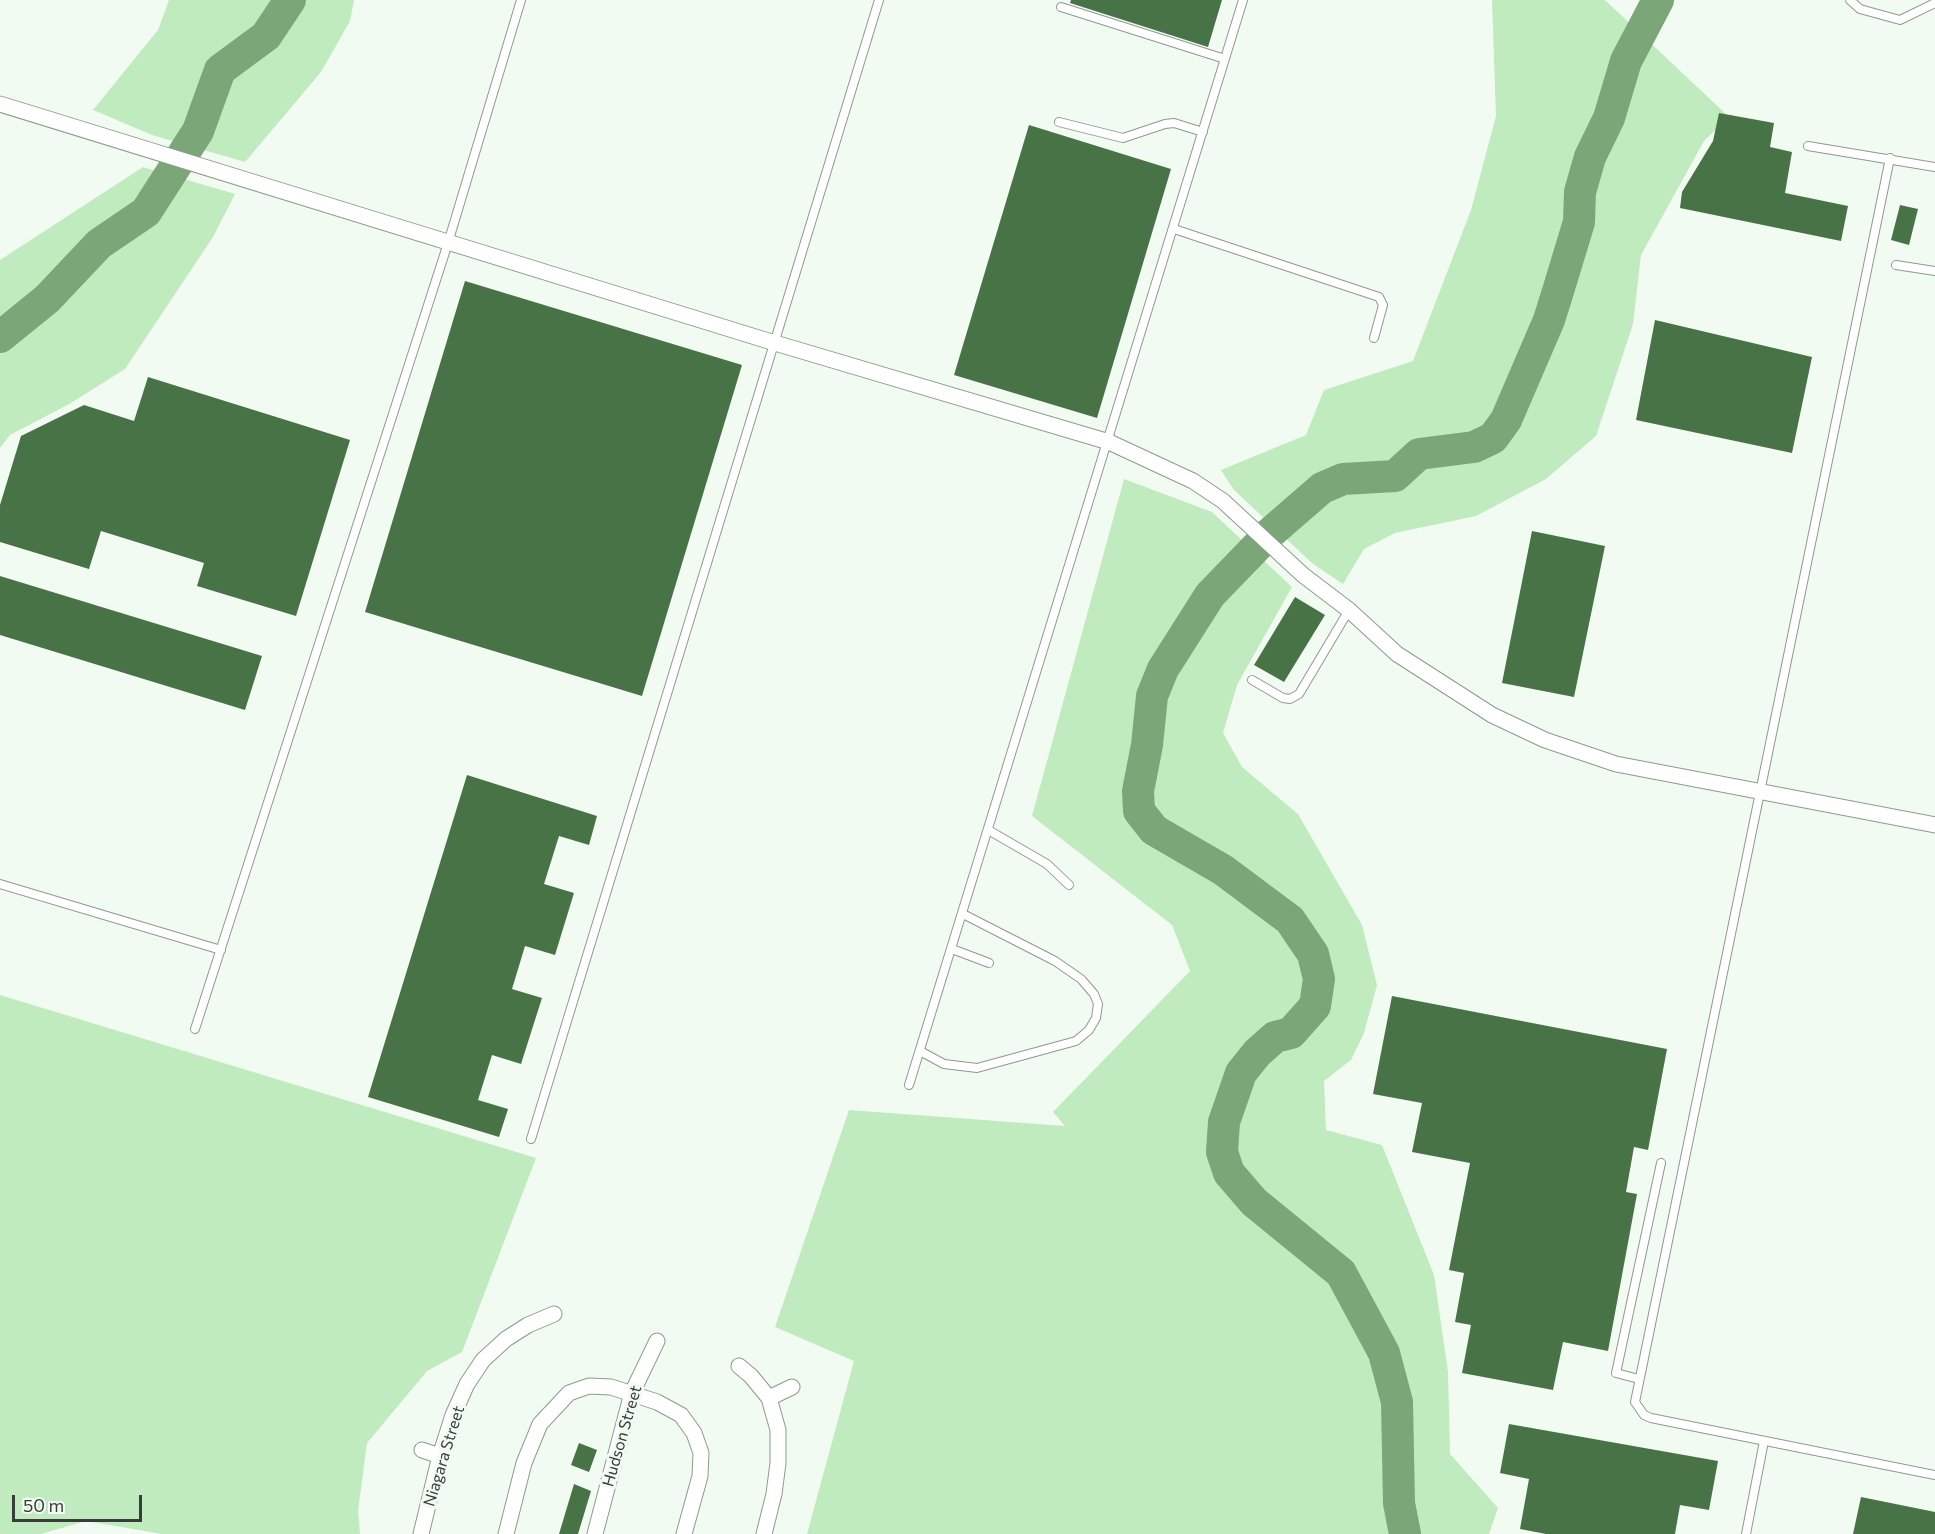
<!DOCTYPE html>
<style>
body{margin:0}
#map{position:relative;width:1935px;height:1534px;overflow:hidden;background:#f2fbf1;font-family:Commissioner,sans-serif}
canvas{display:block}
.scale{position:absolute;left:12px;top:1495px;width:130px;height:27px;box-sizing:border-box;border:3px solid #393d39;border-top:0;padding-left:8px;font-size:18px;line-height:21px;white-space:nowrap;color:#393d39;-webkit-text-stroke:4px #f2fbf1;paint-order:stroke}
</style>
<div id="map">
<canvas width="1935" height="1534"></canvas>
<div class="scale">50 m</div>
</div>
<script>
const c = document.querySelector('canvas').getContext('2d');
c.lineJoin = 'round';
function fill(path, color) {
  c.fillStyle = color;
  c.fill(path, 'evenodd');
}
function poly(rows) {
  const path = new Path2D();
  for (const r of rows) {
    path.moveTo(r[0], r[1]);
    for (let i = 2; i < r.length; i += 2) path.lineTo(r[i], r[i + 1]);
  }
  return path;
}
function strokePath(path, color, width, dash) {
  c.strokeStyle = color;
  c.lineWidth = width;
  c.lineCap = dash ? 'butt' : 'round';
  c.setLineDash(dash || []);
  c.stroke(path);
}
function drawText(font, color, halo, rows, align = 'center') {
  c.font = font + ' Commissioner,sans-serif';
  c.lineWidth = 6;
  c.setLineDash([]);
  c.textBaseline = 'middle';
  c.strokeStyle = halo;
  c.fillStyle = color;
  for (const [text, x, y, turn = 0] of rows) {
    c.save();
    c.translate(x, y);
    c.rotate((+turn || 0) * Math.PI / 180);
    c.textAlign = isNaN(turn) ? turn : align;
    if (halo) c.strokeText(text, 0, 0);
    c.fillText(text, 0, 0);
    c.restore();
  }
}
fill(poly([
 [169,0,354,0,350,21,321,72,245,162,152,135,93,110,158,30],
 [1492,0,1605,0,1729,117,1704,141,1641,255,1633,324,1596,436,1546,479,1476,516,1395,533,1364,549,1343,584,1313,564,1234,490,1221,470,1306,435,1324,390,1413,361,1471,210,1496,116],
 [143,167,235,194,213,237,125,369,71,403,10,435,0,448,0,260],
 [1124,479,1212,512,1292,587,1237,685,1223,733,1242,767,1298,814,1362,925,1377,985,1364,1033,1351,1060,1324,1081,1326,1130,1382,1145,1434,1275,1448,1372,1450,1454,1498,1508,1489,1534,807,1534,854,1361,775,1327,849,1110,1065,1126,1053,1112,1190,971,1172,925,1032,816],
 [0,995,536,1158,462,1352,427,1371,367,1443,358,1511,360,1534,162,1534,86,1521,41,1534,0,1534]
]), '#c0ebbe');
strokePath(poly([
 [0,337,47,299,99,244,146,212,198,131,220,70,266,36,290,0],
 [1405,1534,1399,1503,1397,1402,1384,1353,1341,1273,1254,1202,1229,1173,1222,1152,1224,1122,1241,1073,1257,1053,1275,1037,1291,1033,1315,1006,1319,979,1313,954,1290,920,1223,870,1154,830,1139,811,1138,791,1147,745,1152,696,1163,669,1210,595,1269,534,1322,488,1343,479,1395,476,1419,454,1474,447,1493,438,1506,420,1549,320,1559,288,1579,222,1580,192,1590,157,1609,118,1626,61,1658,0]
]), '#7aa678', 32);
fill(poly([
 [1071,0,1222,0,1208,47,1070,3],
 [1719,113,1774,123,1770,147,1792,152,1785,193,1848,206,1841,241,1680,208,1682,192,1713,141],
 [1029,125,1171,169,1097,418,954,375],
 [1900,205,1918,209,1909,245,1891,240],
 [465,281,742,365,642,696,365,612],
 [1655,320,1812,357,1792,453,1636,420],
 [148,377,350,440,296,616,197,586,204,563,101,531,89,569,0,542,0,505,21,436,84,405,134,421],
 [1532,531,1605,546,1574,697,1502,683],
 [0,576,262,656,245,710,0,635],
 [1295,597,1325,615,1284,682,1254,665],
 [467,775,597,816,589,845,559,836,544,884,574,893,555,955,525,946,512,989,542,998,521,1064,492,1055,478,1100,508,1109,499,1137,368,1097],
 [1392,996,1667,1049,1648,1150,1634,1147,1626,1192,1637,1194,1608,1351,1563,1342,1553,1390,1462,1373,1471,1325,1455,1322,1464,1273,1449,1270,1470,1163,1412,1152,1422,1103,1373,1094],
 [1509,1424,1718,1461,1709,1510,1680,1505,1675,1534,1546,1534,1520,1529,1529,1479,1500,1473],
 [579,1443,597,1450,589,1472,571,1465],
 [574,1484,591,1491,578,1534,559,1534],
 [1861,1497,1935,1512,1935,1534,1853,1534]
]), '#487347');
const service = poly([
 [1850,0,1860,9,1900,20,1935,3],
 [1061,7,1225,59],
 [1059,122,1123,138,1165,124,1174,123,1203,132],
 [1808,146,1935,167],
 [1890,158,1635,1402,1644,1415,1651,1418,1935,1475],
 [1174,229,1379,297,1383,305,1374,338],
 [1896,265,1935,271],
 [1252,680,1283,698,1290,699,1299,694,1349,610],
 [990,831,1047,864,1069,885],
 [0,884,221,950],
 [952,949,989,963],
 [195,1029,448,243,521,0],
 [920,1051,944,1064,977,1068,1076,1041,1089,1030,1096,1018,1098,1004,1094,994,1081,979,1055,961,963,914],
 [909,1085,1243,0],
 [531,1139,879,0],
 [1639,1379,1616,1373,1661,1163],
 [1746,1534,1764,1441]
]);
const minor = poly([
 [0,104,775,343,1109,442,1193,481,1223,501,1303,575,1349,610,1397,654,1492,715,1545,740,1616,764,1935,825],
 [739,1366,751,1376,769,1398,778,1430,778,1463,774,1494,764,1534],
 [769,1398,792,1387],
 [422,1450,440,1456],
 [421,1534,440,1456,453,1415,467,1384,483,1360,506,1339,528,1325,554,1314],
 [506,1534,524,1463,540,1424,569,1393,589,1386,611,1387,657,1402,681,1415,694,1433,701,1453,700,1476,684,1534],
 [595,1534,632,1393,657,1341]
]);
strokePath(service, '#90998f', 10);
strokePath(minor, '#90998f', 17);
strokePath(service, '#fff', 8);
strokePath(minor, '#fff', 15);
drawText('16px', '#393d39', '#f2fbf1', [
 ["Hudson Street",622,1436,-74],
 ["Niagara Street",444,1456,-73]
]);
</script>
